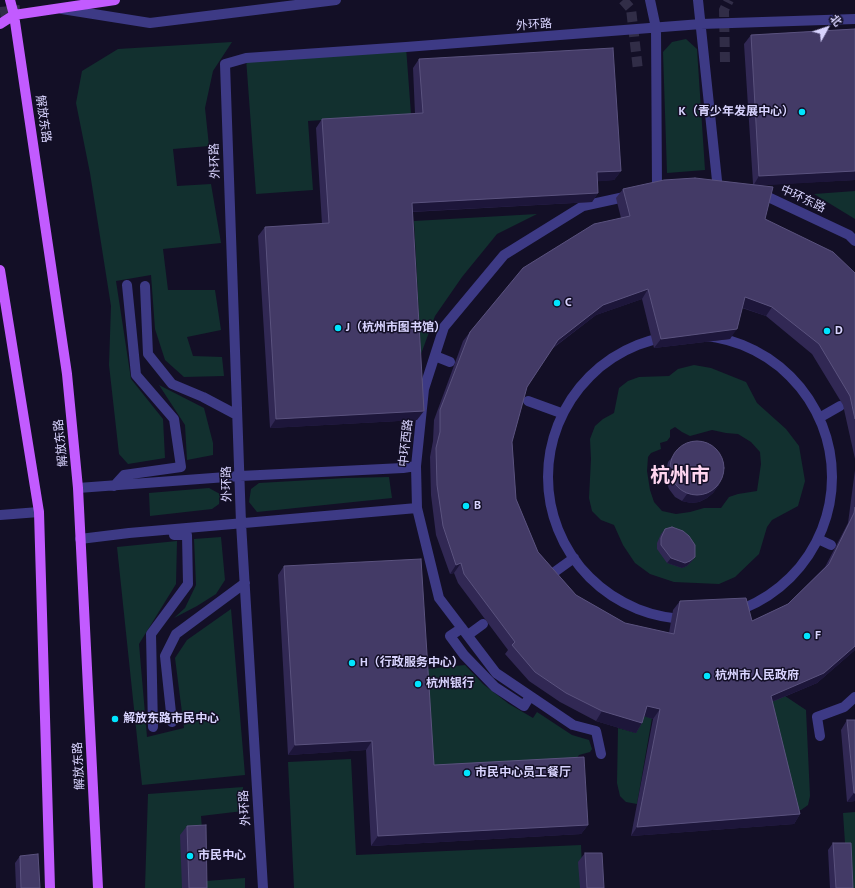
<!DOCTYPE html>
<meta charset="utf-8">
<style>
body{margin:0}
#map{position:relative;width:855px;height:888px;overflow:hidden;background:#130f26;font-family:"PT Sans","Noto Sans SC",sans-serif}
canvas{display:block}
.north{position:absolute;left:807px;top:8px;width:40px;height:40px;-webkit-text-stroke:3px #130f26;paint-order:stroke;rotate:50deg;font-size:11px;font-weight:700;line-height:16px;text-align:center;color:#d9d4ff}
.north::after{content:'';display:block;margin:auto;width:14px;height:18px;background:#d9d4ff;clip-path:polygon(50% 0,100% 100%,50% 72%,0 100%)}
</style>
<div id="map">
<canvas width="855" height="888"></canvas>
<div class="north">北</div>
</div>
<script>
const c = document.querySelector('canvas').getContext('2d');
c.lineJoin = 'round';
function fill(path, color) {
  c.fillStyle = color;
  c.fill(path, 'evenodd');
}
function poly(rows) {
  const path = new Path2D();
  for (const r of rows) {
    if (r.length === 3) {
      path.moveTo(r[0] + r[2], r[1]);
      path.arc(r[0], r[1], r[2], 0, 2 * Math.PI);
      continue;
    }
    path.moveTo(r[0], r[1]);
    for (let i = 2; i < r.length; i += 2) path.lineTo(r[i], r[i + 1]);
  }
  return path;
}
function strokePath(path, color, width, dash) {
  c.strokeStyle = color;
  c.lineWidth = width;
  c.lineCap = dash ? 'butt' : 'round';
  c.setLineDash(dash || []);
  c.stroke(path);
}
function drawText(font, color, halo, rows, align = 'center') {
  c.font = font + ' "PT Sans","Noto Sans SC",sans-serif';
  c.lineWidth = 3;
  c.setLineDash([]);
  c.textBaseline = 'middle';
  c.strokeStyle = halo;
  c.fillStyle = color;
  for (const [text, x, y, turn = 0] of rows) {
    c.save();
    c.translate(x, y);
    c.rotate((+turn || 0) * Math.PI / 180);
    c.textAlign = isNaN(turn) ? turn : align;
    if (halo) c.strokeText(text, 0, 0);
    c.fillText(text, 0, 0);
    c.restore();
  }
}
fill(poly([
 [686,39,697,49,705,170,667,173,663,52,672,42],
 [232,42,213,71,205,108,209,146,173,149,177,186,211,184,221,243,163,249,168,290,215,290,221,330,187,337,193,356,222,357,224,376,184,377,165,360,155,329,151,275,116,281,131,379,163,419,165,458,128,464,119,454,109,365,111,306,90,173,76,103,82,71,118,49],
 [406,47,411,114,308,121,313,190,256,194,246,58],
 [855,191,855,219,814,194],
 [537,214,497,234,462,277,435,316,421,354,414,221],
 [694,365,711,368,746,382,757,403,786,429,799,446,805,481,798,506,772,520,767,527,759,554,735,577,719,584,674,582,650,574,635,563,623,545,614,525,601,520,592,511,589,498,591,459,590,439,595,426,603,419,614,413,619,388,628,381,639,377,669,376,678,369],
 [675,427,682,432,690,436,712,430,726,433,738,434,751,442,760,452,761,464,757,491,738,494,729,497,721,508,704,508,690,512,676,514,662,511,654,502,650,490,647,471,648,457,651,453,661,449,660,443,667,441,670,437,670,430],
 [159,385,204,408,213,443,213,455,187,460,185,425],
 [389,477,392,498,257,512,249,502,251,489,259,483,346,478],
 [209,488,220,494,219,504,212,509,150,516,149,493],
 [221,537,225,580,216,594,197,606,174,618,185,608,196,585,194,539],
 [177,541,176,584,139,644,147,737,184,728,175,658,187,640,231,609,245,775,142,785,117,547],
 [465,665,483,684,509,704,533,718,537,712,572,735,589,740,592,749,590,752,579,755,574,762,431,770,426,669],
 [785,696,806,710,810,796,808,805,801,810,790,810,764,705],
 [641,715,652,718,637,804,626,802,620,796,617,783,618,728,636,733],
 [351,759,356,855,581,845,583,888,294,888,288,762],
 [243,787,243,811,201,816,206,881,245,878,245,888,145,888,148,794],
 [855,812,855,888,848,888,843,813]
]), '#12302f');
strokePath(poly([
 [623,0,631,9,638,70],
 [725,62,724,10,729,0]
]), '#312d47', 10, [10, 5]);
strokePath(poly([
 [0,12,20,10]
]), '#312d47', 10, [10, 5]);
strokePath(poly([
 [650,0,656,28,657,189],
 [698,0,718,190],
 [62,9,150,23,336,0],
 [758,195,766,196,849,235,855,241],
 [145,286,148,354,172,384,203,397,237,415],
 [690,477,142],
 [435,356,450,362],
 [528,401,561,413],
 [819,418,840,406],
 [114,486,124,475,181,467,174,419,136,375,127,285],
 [78,488,240,476,403,468,416,466],
 [0,515,39,512],
 [80,539,129,533,417,508],
 [818,539,831,545],
 [549,576,574,558],
 [462,628,450,636,464,655,495,687,524,706,530,696],
 [468,635,483,624],
 [172,722,165,656,176,634,245,583],
 [153,727,151,634,188,584,187,535,174,535],
 [820,736,817,717,844,707,855,697],
 [601,754,596,731,573,725,496,673,439,598,417,508,416,466,424,389,444,327,504,255,583,206,629,196],
 [263,888,241,523,225,64,246,58,406,47,701,24,855,19]
]), '#3d3a85', 10);
strokePath(poly([
 [10,0,14,15,67,374,78,488,98,888],
 [0,24,14,15,115,0],
 [0,270,39,512,50,888]
]), '#c25bff', 10);
fill(poly([
 [855,29,855,180,760,185,765,219,855,273,855,459,843,405,812,354,766,316,742,308,730,339,654,348,642,299,596,315,552,349,527,387,512,442,516,499,538,552,576,595,625,623,669,633,673,610,680,601,752,621,788,604,825,567,848,523,855,470,855,650,817,683,772,702,800,814,794,824,631,836,653,719,644,716,642,723,636,733,596,721,560,702,529,681,505,654,508,650,458,583,454,573,450,574,436,535,431,495,430,457,433,441,434,420,463,341,470,332,621,218,616,198,623,189,753,184,744,44,751,35],
 [419,59,621,171,614,180,598,181,598,193,592,202,412,212,417,420,270,428,258,236,265,227,322,224,316,128,322,119,415,114,413,68],
 [674,455,719,485,713,493,707,498,699,502,691,503,682,501,675,497,669,489,666,481,666,471,668,462],
 [665,529,695,557,691,562,687,566,682,568,667,563,657,549,657,543,661,534],
 [284,566,434,765,588,825,581,834,371,846,366,750,288,755,278,575],
 [847,720,855,801,847,802,841,730],
 [187,826,207,888,182,888,180,835],
 [833,843,853,888,830,888,828,850],
 [585,853,604,888,580,888,578,862],
 [20,856,40,888,16,888,15,863]
]), '#312854');
fill(poly([
 [621,171,614,180,591,182,597,172],
 [855,171,855,180,753,186,759,176],
 [598,193,592,202,405,212,412,203],
 [648,289,642,299,596,315,551,349,558,340,603,305],
 [745,297,772,307,766,316,738,306],
 [737,329,730,339,654,348,661,339],
 [424,411,417,420,270,428,276,419],
 [719,485,713,493,707,498,699,502,691,503,682,501,687,494],
 [695,557,691,562,687,566,682,568,667,563,671,558],
 [461,563,454,573,450,574,456,565],
 [855,646,855,650,817,683,764,705,771,696],
 [647,706,660,709,653,719,640,715],
 [602,711,642,723,636,733,596,721],
 [372,741,366,750,288,755,295,745],
 [854,793,855,793,855,801,847,802],
 [800,814,794,824,631,836,637,827],
 [588,825,581,834,371,846,378,836]
]), '#1d163a');
const building = poly([
 [855,29,855,171,759,176,751,35,855,29],
 [613,48,621,171,597,172,598,193,412,203,424,411,276,419,265,227,329,223,322,119,423,113,419,59,613,48],
 [695,178,773,187,765,219,833,252,855,273,855,419,850,396,819,344,772,307,745,297,737,329,661,339,648,289,603,305,558,340,527,387,512,442,516,499,538,552,576,595,625,623,674,634,680,601,746,598,752,621,788,604,829,564,854,513,855,507,855,646,824,673,771,696,800,814,637,827,660,709,647,706,642,723,602,711,566,693,535,672,512,645,515,642,464,574,461,563,456,565,443,526,437,485,436,448,440,432,440,410,470,332,523,268,594,224,630,216,623,189,664,180,695,178],
 [697,468,27],
 [672,527,683,531,689,536,695,545,695,557,690,561,685,563,671,558,661,545,661,538,665,529,672,527],
 [421,559,434,765,584,757,588,825,378,836,372,741,295,745,284,566,421,559],
 [847,720,855,720,855,793,854,793,847,720],
 [206,825,207,888,189,888,187,826,206,825],
 [833,843,851,843,853,888,836,888,833,843],
 [585,853,602,853,604,888,587,888,585,853],
 [38,854,40,888,21,888,20,856,38,854]
]);
fill(building, '#433a66');
strokePath(building, '#5a527e', 1);
for (const [x, y, r, color] of [
 [802,112,4,"#00e5ff"],
 [557,303,4,"#00e5ff"],
 [338,328,4,"#00e5ff"],
 [827,331,4,"#00e5ff"],
 [466,506,4,"#00e5ff"],
 [807,636,4,"#00e5ff"],
 [352,663,4,"#00e5ff"],
 [707,676,4,"#00e5ff"],
 [418,684,4,"#00e5ff"],
 [115,719,4,"#00e5ff"],
 [467,773,4,"#00e5ff"],
 [190,856,4,"#00e5ff"]
]) {
  const dot = new Path2D();
  dot.arc(x, y, r, 0, 2 * Math.PI);
  c.fillStyle = color;
  c.fill(dot);
  strokePath(dot, '#130f26', 1.5);
}
drawText('12px', '#d9d4ff', '#130f26', [
 ["外环路",534,25,-4],
 ["解放东路",43,119,82],
 ["外环路",215,161,-92],
 ["中环东路",803,199,25],
 ["解放东路",61,443,-96],
 ["中环西路",406,443,-84],
 ["外环路",227,484,-91],
 ["解放东路",79,766,-93],
 ["外环路",245,808,-94]
]);
drawText('bold 12px', '#d9d4ff', '#130f26', [
 ["K（青少年发展中心）",794,112,"right"],
 ["C",565,303],
 ["J（杭州市图书馆）",346,328],
 ["D",835,331],
 ["B",474,506],
 ["F",815,636],
 ["H（行政服务中心）",360,663],
 ["杭州市人民政府",715,676],
 ["杭州银行",426,684],
 ["解放东路市民中心",123,719],
 ["市民中心员工餐厅",475,773],
 ["市民中心",198,856]
], 'left');
drawText('bold 20px', '#ffd6f0', '#130f26', [
 ["杭州市",680,476]
]);
</script>
